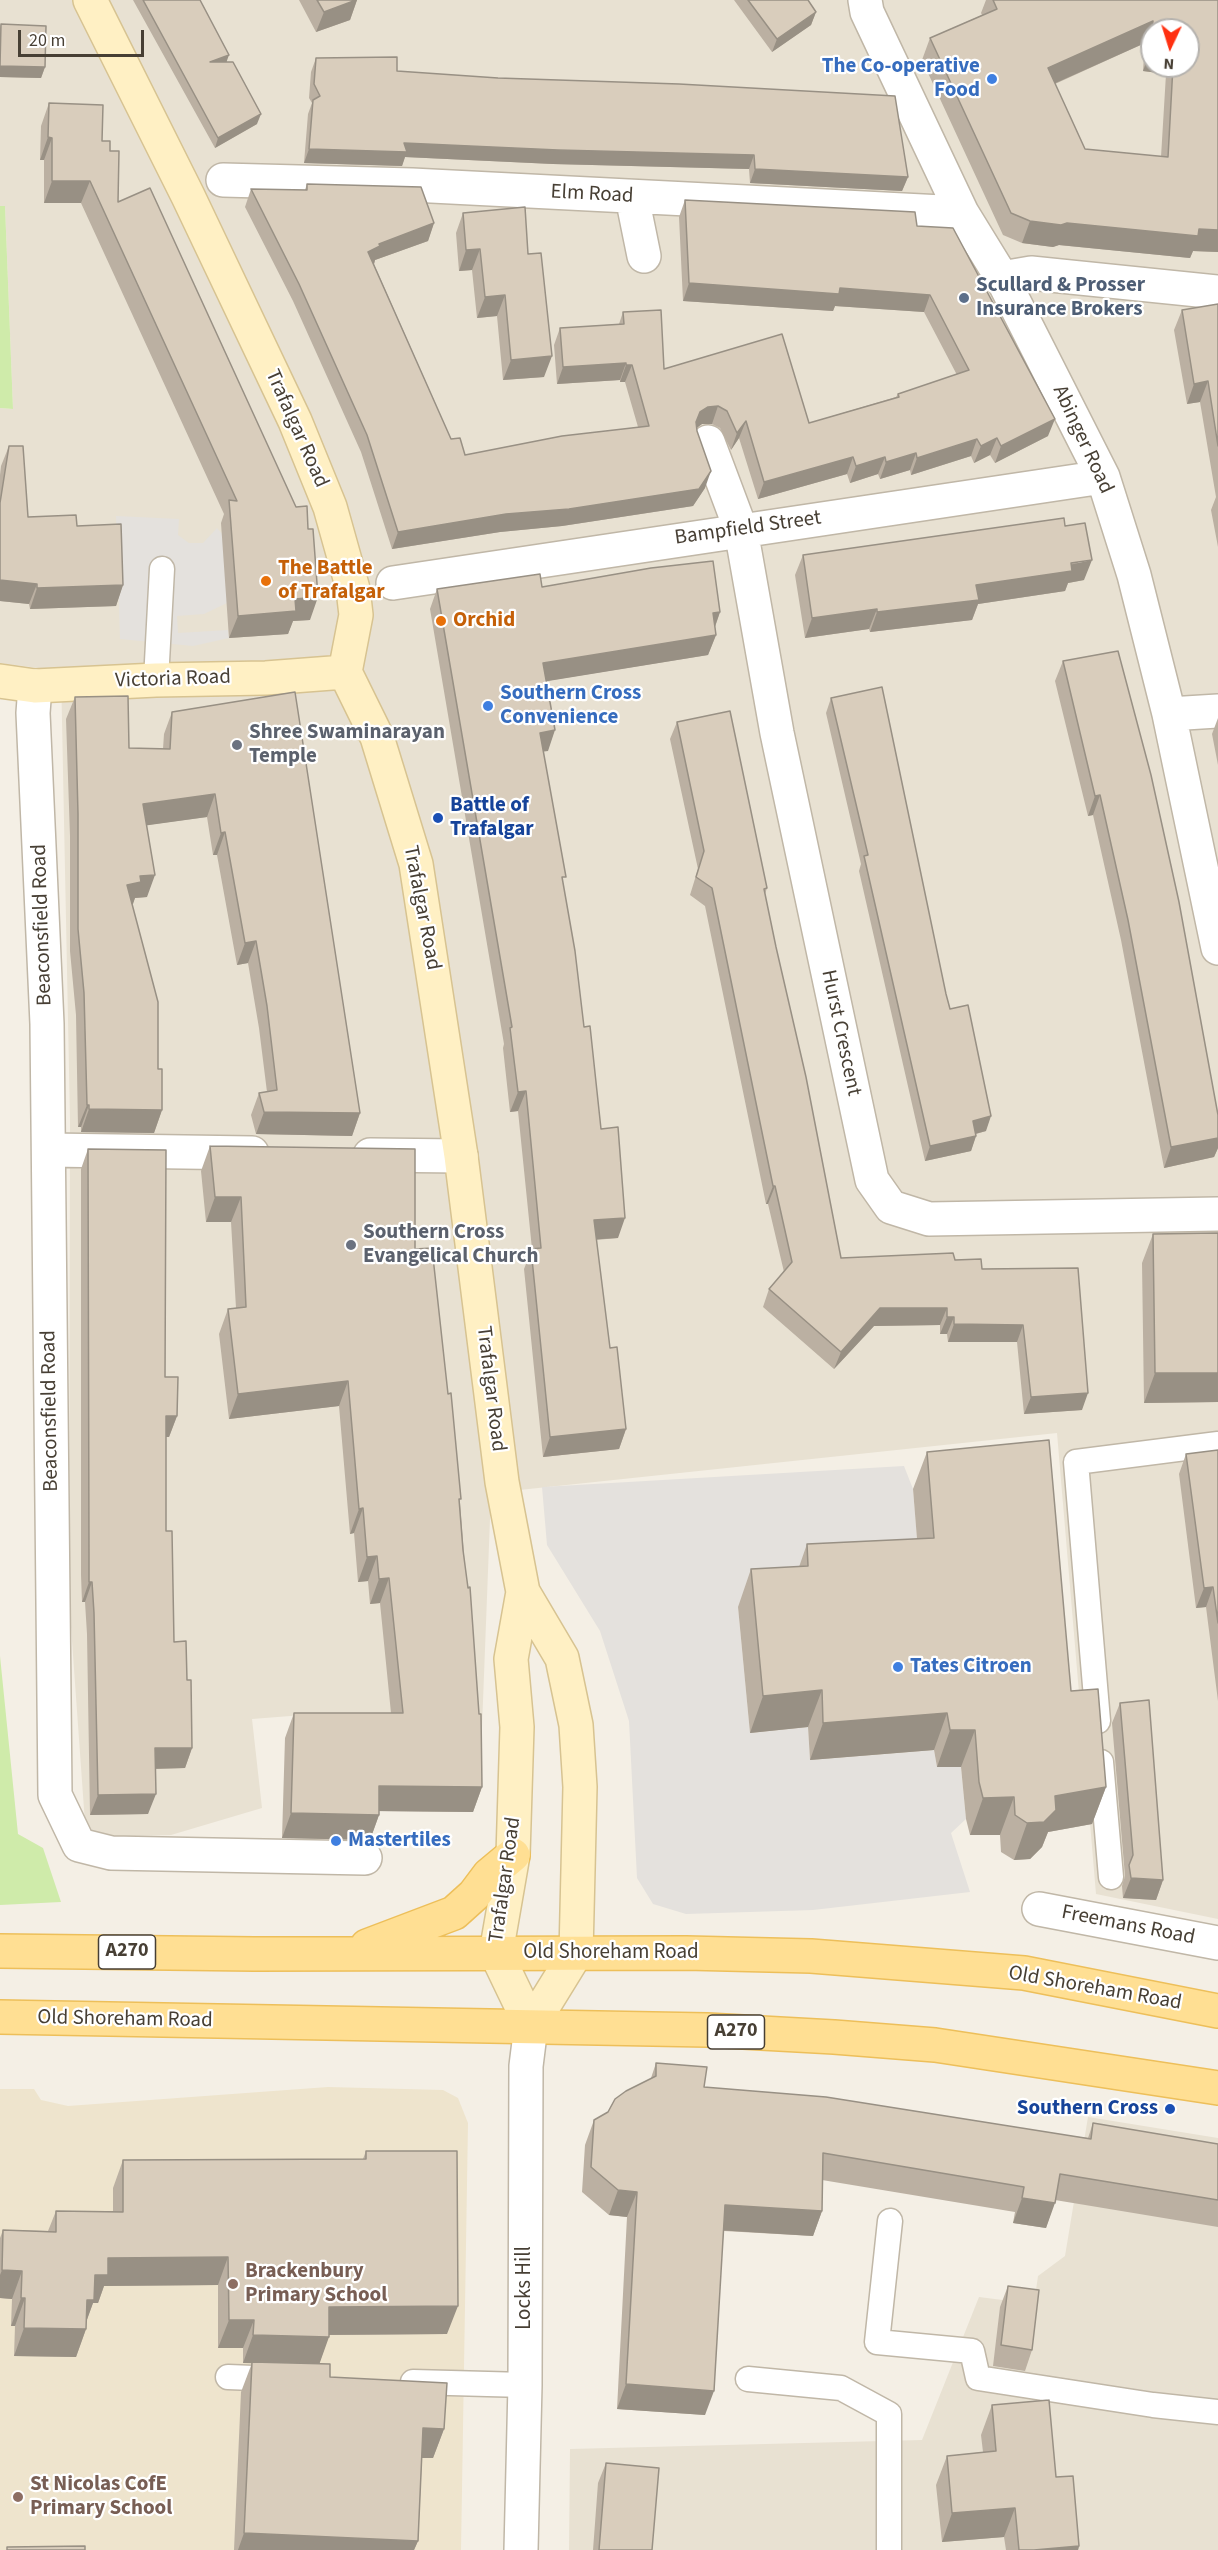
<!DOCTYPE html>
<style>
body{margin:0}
#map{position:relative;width:1218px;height:2550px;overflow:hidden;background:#f4efe5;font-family:"Source Sans 3",sans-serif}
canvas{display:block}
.north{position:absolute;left:1140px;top:18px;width:60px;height:60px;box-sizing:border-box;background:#fff;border:2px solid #b5b2ae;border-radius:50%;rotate:184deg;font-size:16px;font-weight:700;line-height:24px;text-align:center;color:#473f34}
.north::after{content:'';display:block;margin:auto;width:21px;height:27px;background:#ff3111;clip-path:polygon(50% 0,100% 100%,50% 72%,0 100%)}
.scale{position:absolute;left:18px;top:30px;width:126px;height:27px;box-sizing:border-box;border:3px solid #473f34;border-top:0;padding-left:8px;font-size:18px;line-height:21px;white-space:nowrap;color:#473f34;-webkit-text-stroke:4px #fff;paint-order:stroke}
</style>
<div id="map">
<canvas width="1218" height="2550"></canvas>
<div class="north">N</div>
<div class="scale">20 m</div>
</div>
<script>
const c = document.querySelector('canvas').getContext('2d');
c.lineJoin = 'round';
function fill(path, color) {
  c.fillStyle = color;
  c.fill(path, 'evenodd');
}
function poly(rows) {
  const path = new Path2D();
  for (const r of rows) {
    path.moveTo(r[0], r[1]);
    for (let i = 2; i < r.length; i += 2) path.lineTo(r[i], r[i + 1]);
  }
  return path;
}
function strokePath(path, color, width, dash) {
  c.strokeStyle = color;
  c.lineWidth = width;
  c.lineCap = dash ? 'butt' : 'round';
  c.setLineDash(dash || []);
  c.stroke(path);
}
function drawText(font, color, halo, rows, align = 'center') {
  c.font = font + ' "Source Sans 3",sans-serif';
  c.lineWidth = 4.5;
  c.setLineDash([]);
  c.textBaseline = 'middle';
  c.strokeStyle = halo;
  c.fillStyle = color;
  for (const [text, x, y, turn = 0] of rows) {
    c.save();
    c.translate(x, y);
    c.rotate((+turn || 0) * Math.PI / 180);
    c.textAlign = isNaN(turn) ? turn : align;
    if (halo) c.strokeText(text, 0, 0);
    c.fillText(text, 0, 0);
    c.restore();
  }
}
fill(poly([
 [0,0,1218,0,1218,1919,1096,1894,1057,1433,491,1493,482,1727,318,1736,316,1714,252,1719,262,1808,171,1835,86,1837,69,1599,70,1119,61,671,0,663,0,408,13,409,5,206,0,206],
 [1152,30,1188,30,1188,66,1152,66],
 [1088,2117,1218,2138,1218,2550,569,2550,570,2449,922,2440,979,2297,1034,2304,1038,2276,1065,2256]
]), '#e8e1d2');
fill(poly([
 [328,2087,443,2090,458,2098,468,2123,461,2550,0,2550,0,2089,34,2089,41,2100,68,2106]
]), '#eee4cd');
fill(poly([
 [0,206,5,206,13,409,0,408],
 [0,1656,18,1834,43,1848,61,1902,0,1905]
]), '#cfebaa');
fill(poly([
 [116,516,179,519,178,535,189,543,203,543,217,528,225,537,224,559,227,603,204,614,177,616,178,633,228,630,229,638,193,646,120,639],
 [904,1466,913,1489,920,1575,738,1607,750,1733,808,1727,810,1760,934,1750,937,1767,961,1767,966,1819,951,1833,970,1892,813,1910,686,1914,653,1904,637,1878,629,1721,600,1631,547,1545,542,1487]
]), '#e4e1dd');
const service = poly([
 [156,680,162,569],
 [1098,1721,1076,1462,1218,1444],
 [1101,1762,1111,1877],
 [890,2221,877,2342,972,2351,978,2378,1153,2405,1218,2412],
 [228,2377,279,2379],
 [748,2379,841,2388,889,2414,889,2550],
 [413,2382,525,2385]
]);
const minor = poly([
 [865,0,867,12,962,213,1002,278,1103,477,1134,575,1169,714,1218,948],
 [223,180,412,185,962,213],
 [632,197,644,256],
 [1002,278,1031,273,1218,292],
 [708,442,741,530,777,733,872,1180,891,1207,929,1219,1218,1214],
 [393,583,1103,477],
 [35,686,33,713,47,1024,55,1795,79,1845,111,1853,365,1858],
 [1169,714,1218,711],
 [49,1150,252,1153],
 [370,1155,461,1156],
 [1039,1909,1218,1943]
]);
const tertiary = poly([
 [521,2550,525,2385,526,2066,531,2026]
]);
const secondary = poly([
 [90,0,188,196,295,421,330,507,353,589,356,615,345,672,377,737,416,864,461,1156,502,1482,523,1592,562,1658,576,1725,580,1787,576,1953,531,2026],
 [0,681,35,686,156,680,266,678,345,672],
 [523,1592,511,1659,517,1727,513,1855,496,1953,531,2026]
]);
const primary = poly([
 [367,1946,454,1913,474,1895,489,1875,513,1855],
 [0,1951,254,1954,686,1953,811,1956,1024,1973,1218,2011],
 [0,2017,707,2030,834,2037,935,2045,1218,2088]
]);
strokePath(service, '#c0b7a7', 27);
strokePath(minor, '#c0b7a7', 36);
strokePath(tertiary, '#c0b7a7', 36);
strokePath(secondary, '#d7c391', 36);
strokePath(primary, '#edbf5a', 36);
strokePath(service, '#fff', 24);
strokePath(minor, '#fff', 33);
strokePath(tertiary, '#fff', 33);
strokePath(secondary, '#fff0c4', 33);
strokePath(primary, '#ffdf93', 33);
fill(poly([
 [133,0,200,0,227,62,257,124,215,148],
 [299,0,357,0,350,20,316,32],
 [734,0,808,0,816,12,811,25,772,52],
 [986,0,1218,0,1218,252,1193,251,1190,258,1059,245,1053,247,1022,243,1003,235,922,60,930,38,982,15,981,13],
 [1188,30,1188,66,1152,66],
 [1145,43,1143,71,1166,74,1161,157,1085,149,1055,84],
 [1,24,45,67,41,78,0,77,0,28],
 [316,58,397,71,908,177,902,191,750,183,749,169,553,164,405,157,402,166,304,163,308,114,312,103,309,98,311,72],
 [49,103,102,141,110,151,118,202,310,620,293,621,288,634,229,638,221,523,224,514,81,203,44,203,44,160,40,160,41,126],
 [307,184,434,223,428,241,375,260,374,264,451,439,465,455,638,427,625,382,620,382,620,380,557,384,554,345,560,328,619,324,623,312,664,369,809,423,896,397,898,394,957,375,924,312,835,306,833,311,683,301,679,217,685,200,917,226,1048,436,995,463,990,455,974,463,971,456,911,475,910,470,880,479,878,474,850,483,847,474,758,499,739,438,731,450,720,428,712,424,702,424,696,428,705,488,693,506,562,526,500,532,392,549,361,452,293,301,245,207,251,189,305,190],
 [463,213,528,254,544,377,503,380,497,316,477,318,472,270,459,271,456,233],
 [1218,304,1218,547,1211,510,1216,497,1200,402,1187,404,1174,330,1182,310],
 [9,446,28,517,77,526,123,585,116,606,30,609,29,604,0,601,0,475,1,466],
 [1065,526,1084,580,1068,583,1065,591,978,604,972,620,870,632,869,629,805,638,795,575,803,555],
 [542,587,720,612,715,627,716,635,708,655,546,681,548,751,543,751,584,1027,618,1238,596,1240,610,1348,626,1429,619,1449,543,1457,524,1269,532,1249,518,1111,510,1112,503,1048,504,1044,430,609,437,589],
 [1063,661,1218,1115,1218,1148,1214,1157,1164,1168,1121,940,1093,815,1088,816,1055,681],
 [295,692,360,1113,352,1136,256,1134,251,1115,259,1093,267,1092,259,1028,248,963,237,965,217,855,213,855,207,817,147,825,147,897,135,898,132,905,158,1069,162,1110,154,1133,81,1132,81,1127,78,1127,76,1015,70,951,70,836,66,719,75,697,129,748,163,749,164,734,172,712],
 [831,698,946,994,986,1131,976,1134,976,1136,971,1151,925,1161,859,871,861,864,826,713],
 [1218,718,1218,765,1212,734],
 [677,722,767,888,765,894,776,947,841,1258,955,1260,982,1269,1078,1268,1082,1410,1024,1414,1017,1342,948,1342,947,1334,940,1334,940,1325,874,1326,834,1369,763,1307,769,1289,784,1272,768,1204,766,1204,705,906,690,895,698,869,670,739],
 [210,1146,415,1249,460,1503,482,1787,473,1812,379,1811,379,1815,370,1840,282,1838,285,1738,294,1713,391,1713,380,1603,370,1604,368,1581,358,1582,354,1533,350,1534,339,1406,229,1419,219,1334,228,1309,236,1308,231,1222,206,1222,201,1171],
 [88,1149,165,1377,177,1416,169,1437,166,1437,166,1531,174,1642,187,1680,192,1748,185,1768,155,1769,148,1814,90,1815,87,1634,85,1602,82,1602,81,1575,81,1169],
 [1218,1233,1218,1402,1144,1403,1142,1263,1153,1234],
 [1218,1450,1218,1701,1206,1607,1196,1608,1179,1474,1186,1454],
 [927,1452,1071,1691,1106,1787,1092,1824,1048,1832,1042,1847,1030,1859,1014,1860,1001,1852,1000,1835,970,1835,966,1819,961,1767,937,1767,934,1750,810,1760,808,1727,750,1733,738,1607,751,1569,799,1567,807,1544,917,1539,913,1489],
 [1120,1703,1163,1880,1156,1900,1123,1898,1122,1886,1125,1876,1112,1723],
 [656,2063,704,2087,1088,2138,1093,2123,1218,2144,1218,2227,1055,2200,1046,2228,1013,2223,1015,2212,822,2180,822,2211,813,2236,724,2231,705,2415,617,2409,627,2217,609,2215,582,2192,585,2145,594,2120,608,2112,651,2078],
 [366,2151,447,2334,329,2335,319,2364,330,2377,444,2429,433,2458,422,2458,418,2541,414,2550,234,2550,241,2392,252,2363,243,2363,243,2348,218,2348,218,2285,104,2286,98,2303,93,2303,86,2322,86,2329,76,2357,14,2356,15,2326,11,2326,12,2299,0,2298,0,2238,3,2230,48,2231,56,2211,113,2211,113,2188,123,2160,363,2159],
 [1008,2286,1032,2350,1025,2371,993,2366,1000,2307],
 [992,2405,1056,2477,1079,2546,1078,2550,1006,2550,1004,2537,942,2542,936,2485,947,2456,983,2452,981,2435],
 [606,2463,652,2550,593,2550,598,2483]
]), '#bbb0a2');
fill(poly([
 [356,0,357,0,350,20,316,32,324,12],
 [816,12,811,25,772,52,777,39],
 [1153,21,1145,43,1040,90,1048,68],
 [1151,49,1152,49,1152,66,1169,66,1166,74,1143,71],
 [229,55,225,66,210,62],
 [0,66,45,67,41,78,0,77],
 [261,114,257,124,215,148,218,138],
 [48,137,52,138,44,160,40,160],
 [404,143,754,155,749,169,553,164,405,157,402,166,304,163,309,149],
 [755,169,908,177,902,191,750,183],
 [52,181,90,181,81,203,44,203],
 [1030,221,1218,230,1218,252,1193,251,1190,258,1059,245,1053,247,1022,243],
 [434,223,428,241,375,260,374,264,362,269,368,252,379,244],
 [480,249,472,270,459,271,466,250],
 [689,283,840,288,930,295,924,312,835,306,833,311,683,301],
 [505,295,497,316,477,318,485,297],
 [552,356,544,377,503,380,511,360],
 [626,363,620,380,557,384,563,367],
 [626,365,632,365,625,382,620,382],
 [1208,381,1200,402,1187,404,1194,384],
 [718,406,712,424,702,424,694,430,696,422,700,412,708,407],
 [1055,419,1048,436,995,463,1001,446],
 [746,421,739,438,731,450,737,433],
 [997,438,990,455,974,463,981,446],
 [977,439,971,456,911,475,917,458],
 [916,453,910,470,880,479,886,462],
 [853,457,847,474,758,499,764,482],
 [885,457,878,474,850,483,856,466],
 [711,471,705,488,693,506,562,526,500,532,392,549,398,532],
 [1092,560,1084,580,1068,583,1065,591,978,604,972,620,870,632,877,612,976,585],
 [0,580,37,584,29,604,0,601],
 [123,585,116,606,30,609,37,588],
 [318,597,310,620,293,621,288,634,229,638,238,616,295,599],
 [877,609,869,629,805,638,812,618],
 [720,612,713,632,713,613],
 [716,635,708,655,536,683,543,663],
 [555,730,548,751,533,753,540,733],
 [215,794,207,817,135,827,143,804],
 [1100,795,1093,815,1088,816,1095,796],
 [225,832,217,855,213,855,221,833],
 [155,875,147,897,135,898,133,904,119,907,127,885,140,876],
 [256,941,248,963,237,965,245,943],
 [526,1091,518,1111,510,1112,518,1092],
 [87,1105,89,1105,81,1127,78,1127],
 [89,1109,162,1110,154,1133,81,1132],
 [264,1112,360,1113,352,1136,256,1134],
 [991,1116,986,1131,967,1136,973,1121],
 [976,1136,971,1151,925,1161,930,1146],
 [1218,1138,1218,1148,1214,1157,1164,1168,1171,1147],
 [773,1186,775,1186,768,1204,766,1204],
 [215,1197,241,1197,231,1222,206,1222],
 [625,1218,618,1238,586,1240,594,1220],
 [880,1308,947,1308,940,1325,874,1326,834,1369,841,1352],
 [947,1317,954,1317,947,1334,940,1334],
 [954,1324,1023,1325,1017,1342,948,1342],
 [1155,1373,1218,1373,1218,1402,1144,1403],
 [348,1381,339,1406,229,1419,238,1394],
 [1088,1393,1082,1410,1024,1414,1031,1397],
 [166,1416,177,1416,169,1437,159,1437],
 [626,1429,619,1449,543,1457,550,1437],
 [363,1508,354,1533,350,1534,359,1509],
 [377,1556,368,1581,358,1582,367,1557],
 [389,1578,380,1603,370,1604,379,1579],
 [89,1582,92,1582,85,1602,82,1602],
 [1213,1587,1206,1607,1196,1608,1204,1588],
 [822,1690,808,1727,750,1733,763,1696],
 [947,1713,934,1750,810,1760,823,1723],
 [950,1730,975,1730,961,1767,937,1767],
 [155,1748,192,1748,185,1768,147,1769],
 [379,1786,482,1787,473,1812,370,1811],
 [1106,1787,1092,1824,1048,1832,1042,1847,1030,1859,1014,1860,1027,1823,1055,1796],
 [156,1794,148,1814,90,1815,98,1795],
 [1014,1797,1000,1835,970,1835,983,1798],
 [291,1813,379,1815,370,1840,282,1838],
 [1131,1878,1163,1880,1156,1900,1123,1898],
 [618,2190,637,2192,627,2217,609,2215],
 [1022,2198,1055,2203,1046,2228,1013,2223],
 [725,2205,822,2211,813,2236,716,2230],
 [228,2257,218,2285,104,2286,98,2303,93,2303,84,2328,84,2303,95,2275,108,2258],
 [2,2270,22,2271,12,2299,0,2298,0,2275],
 [21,2298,25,2298,15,2326,11,2326],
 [458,2306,447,2334,319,2335,329,2307],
 [229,2320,254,2320,243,2348,218,2348],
 [24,2328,86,2329,76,2357,14,2356],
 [253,2335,329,2337,319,2365,243,2363],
 [626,2384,714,2391,705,2415,617,2409],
 [423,2428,444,2429,433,2458,413,2458],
 [1015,2508,1004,2537,942,2542,952,2513],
 [244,2533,418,2541,414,2550,238,2550],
 [1079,2546,1078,2550,1034,2550]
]), '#989084');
const building = poly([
 [143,0,200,0,229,55,210,62,233,62,261,114,218,138,143,0],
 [317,0,356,0,324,12,317,0],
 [748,0,808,0,816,12,777,39,748,0],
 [993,0,1218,0,1218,230,1199,229,1198,236,1067,223,1061,225,1030,221,1011,213,930,38,997,9,993,0],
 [1153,21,1152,30,1188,30,1188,66,1173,66,1168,157,1085,149,1048,68,1153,21],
 [1,24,46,26,45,67,0,66,1,24],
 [397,57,397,71,498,78,679,84,895,96,908,177,755,169,754,155,558,150,404,143,407,152,309,149,313,100,320,96,314,84,316,58,397,57],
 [49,103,103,105,102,141,110,141,110,151,119,151,118,202,150,188,296,507,307,506,308,529,313,529,318,597,295,599,296,611,238,616,229,500,237,501,90,181,52,181,52,138,48,137,49,103],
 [307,184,421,187,434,223,379,244,380,246,368,252,451,439,460,438,465,455,562,436,649,426,632,365,626,365,626,363,563,367,560,328,624,324,623,312,661,310,664,369,782,334,809,423,899,397,898,394,969,370,930,295,840,288,839,294,689,283,685,200,915,212,917,226,953,228,1055,419,1001,446,997,438,981,446,977,439,917,458,916,453,886,462,885,457,856,466,853,457,764,482,746,421,737,433,727,411,718,406,708,407,700,412,696,422,697,431,711,471,699,489,569,509,506,514,398,532,367,435,299,284,251,189,307,190,307,184],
 [525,207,528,254,541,253,552,356,511,360,505,295,485,297,480,249,466,250,463,213,525,207],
 [1218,304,1218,446,1208,381,1194,384,1182,310,1218,304],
 [9,446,23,446,28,517,76,515,77,526,121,524,123,585,37,588,37,584,0,580,0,503,9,446],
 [1064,518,1065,526,1085,523,1092,560,1071,563,1072,571,976,585,979,600,877,612,877,609,812,618,803,555,1064,518],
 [713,561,720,612,713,613,716,635,543,663,555,730,540,733,566,877,562,877,575,951,584,1027,590,1026,601,1129,618,1127,625,1218,594,1220,610,1348,617,1347,626,1429,550,1437,531,1249,541,1248,526,1091,518,1092,510,1028,512,1027,437,589,540,574,542,587,651,568,713,561],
 [1118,651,1151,775,1179,902,1218,1115,1218,1138,1171,1147,1128,920,1100,795,1095,796,1063,661,1118,651],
 [882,687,946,994,950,1009,968,1005,991,1116,973,1121,976,1136,930,1146,864,856,868,855,831,698,882,687],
 [295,692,360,1113,264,1112,259,1093,277,1090,267,1006,256,941,245,943,225,832,221,833,215,794,143,804,155,875,140,876,141,882,127,885,158,1002,158,1069,162,1069,162,1110,89,1109,89,1105,87,1105,84,993,78,929,78,814,75,697,128,696,129,748,170,749,172,712,295,692],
 [730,711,767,888,764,889,776,947,806,1077,841,1258,953,1253,955,1260,981,1259,982,1269,1078,1268,1088,1393,1031,1397,1023,1325,954,1324,954,1317,947,1317,947,1308,880,1308,841,1352,769,1289,792,1262,775,1186,773,1186,712,888,696,877,704,851,677,722,730,711],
 [210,1146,415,1149,415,1249,432,1248,448,1394,451,1393,461,1499,459,1499,463,1550,468,1588,470,1587,479,1714,481,1714,482,1787,379,1786,379,1815,291,1813,294,1713,403,1713,389,1578,379,1579,377,1556,367,1557,363,1508,359,1509,348,1381,238,1394,228,1309,246,1307,241,1197,215,1197,210,1146],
 [88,1149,166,1150,165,1377,178,1377,177,1416,166,1416,166,1531,172,1531,174,1642,186,1641,187,1680,191,1680,192,1748,155,1748,156,1794,98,1795,94,1613,92,1582,89,1582,89,1555,88,1149],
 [1218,1233,1218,1373,1155,1373,1153,1234,1218,1233],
 [1049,1440,1071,1691,1098,1689,1106,1787,1055,1796,1056,1810,1044,1822,1027,1823,1015,1815,1014,1797,983,1798,979,1782,975,1730,950,1730,947,1713,823,1723,822,1690,763,1696,751,1569,808,1566,807,1544,934,1538,927,1452,1049,1440],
 [1218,1450,1218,1623,1213,1587,1204,1588,1186,1454,1218,1450],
 [1149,1700,1163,1880,1131,1878,1129,1865,1133,1855,1120,1703,1149,1700],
 [656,2063,707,2067,704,2087,826,2097,1091,2139,1093,2123,1218,2144,1218,2200,1060,2174,1055,2203,1022,2198,1024,2187,823,2153,822,2211,725,2205,714,2391,626,2384,637,2192,618,2190,591,2167,594,2120,608,2112,615,2099,626,2091,656,2076,656,2063],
 [366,2151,457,2151,458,2306,329,2307,329,2337,253,2335,254,2320,229,2320,228,2257,108,2258,108,2275,95,2275,94,2300,87,2300,86,2329,24,2328,25,2298,21,2298,22,2271,2,2270,3,2230,56,2232,56,2211,123,2212,123,2160,366,2159,366,2151],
 [1008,2286,1039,2290,1032,2350,1001,2345,1008,2286],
 [252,2362,330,2364,330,2377,447,2383,444,2429,423,2428,418,2541,244,2533,252,2362],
 [1049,2400,1056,2477,1073,2476,1079,2546,1034,2550,1019,2550,1015,2508,952,2513,947,2456,996,2451,992,2405,1049,2400],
 [606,2463,659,2468,652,2550,599,2550,606,2463],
 [85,2546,85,2550,7,2550,7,2547,85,2546]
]);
fill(building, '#d9cdbc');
strokePath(building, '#989084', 1.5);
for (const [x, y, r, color] of [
 [992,79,6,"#3f7fe0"],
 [964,298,6,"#5c6f8a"],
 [266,581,6,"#e8710a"],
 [441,621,6,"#e8710a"],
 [488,706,6,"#3f7fe0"],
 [237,745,6,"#6b7280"],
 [438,818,6,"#1a4fb4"],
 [351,1245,6,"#6b7280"],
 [898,1667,6,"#3f7fe0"],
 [336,1841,6,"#3f7fe0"],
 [1170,2109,6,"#1a4fb4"],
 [233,2284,6,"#8d6e63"],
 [18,2497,6,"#8d6e63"]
]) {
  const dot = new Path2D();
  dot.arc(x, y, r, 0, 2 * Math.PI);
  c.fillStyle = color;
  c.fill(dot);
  strokePath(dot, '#fff', 2);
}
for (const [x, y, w] of [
 [127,1952,57],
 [736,2032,57]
]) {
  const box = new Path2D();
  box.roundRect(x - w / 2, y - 17, w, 34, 4.5);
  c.fillStyle = '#fff';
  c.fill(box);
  strokePath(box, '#473f34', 1.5);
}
drawText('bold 20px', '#473f34', null, [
 ["A270",127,1952],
 ["A270",736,2032]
]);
drawText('bold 21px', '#366cbe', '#fff', [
 ["The Co-operative",980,67,"right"],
 ["Food",980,91,"right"],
 ["Southern Cross",500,694],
 ["Convenience",500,718],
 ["Tates Citroen",910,1667],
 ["Mastertiles",348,1841]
], 'left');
drawText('21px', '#473f34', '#fff', [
 ["Elm Road",592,195,3],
 ["Trafalgar Road",296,429,66],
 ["Abinger Road",1082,440,65],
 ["Bampfield Street",748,529,-8],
 ["Victoria Road",173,680,-2],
 ["Trafalgar Road",421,908,79],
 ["Beaconsfield Road",43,925,-92],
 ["Hurst Crescent",840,1033,78],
 ["Trafalgar Road",490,1389,83],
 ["Beaconsfield Road",51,1411,-91],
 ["Trafalgar Road",506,1880,-82],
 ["Freemans Road",1128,1926,11],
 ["Old Shoreham Road",611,1953],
 ["Old Shoreham Road",1095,1989,10],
 ["Old Shoreham Road",125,2020,1],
 ["Locks Hill",525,2288,-90]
]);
drawText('bold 21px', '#4e5e75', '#fff', [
 ["Scullard & Prosser",976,286],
 ["Insurance Brokers",976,310]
], 'left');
drawText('bold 21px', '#c56008', '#fff', [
 ["The Battle",278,569],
 ["of Trafalgar",278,593],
 ["Orchid",453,621]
], 'left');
drawText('bold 21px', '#5b616d', '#fff', [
 ["Shree Swaminarayan",249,733],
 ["Temple",249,757],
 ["Southern Cross",363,1233],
 ["Evangelical Church",363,1257]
], 'left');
drawText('bold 21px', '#164399', '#fff', [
 ["Battle of",450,806],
 ["Trafalgar",450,830],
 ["Southern Cross",1158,2109,"right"]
], 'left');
drawText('bold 21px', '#785e54', '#fff', [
 ["Brackenbury",245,2272],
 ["Primary School",245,2296],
 ["St Nicolas CofE",30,2485],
 ["Primary School",30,2509]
], 'left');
</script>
